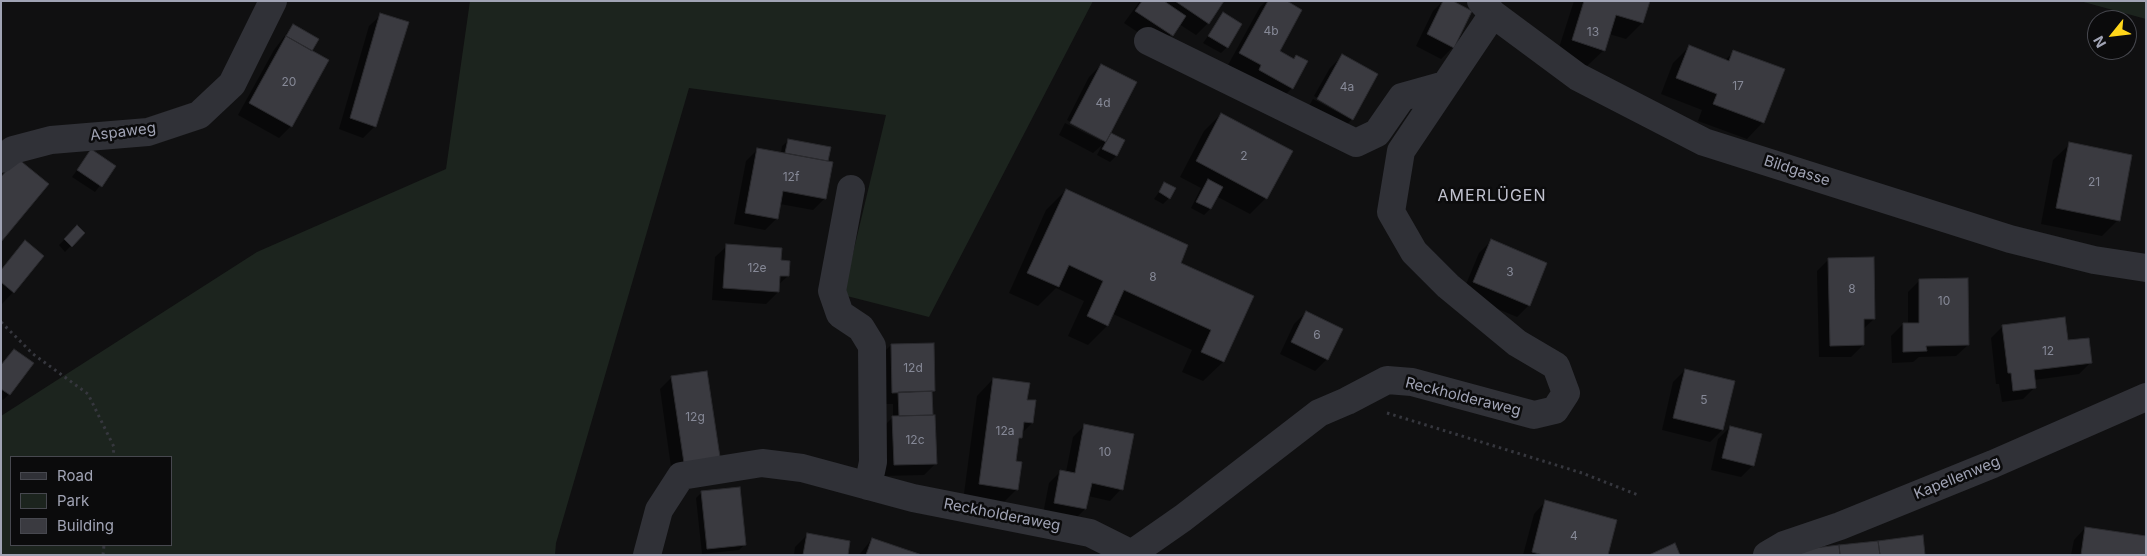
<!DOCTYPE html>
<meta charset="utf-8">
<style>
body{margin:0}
#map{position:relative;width:2147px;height:556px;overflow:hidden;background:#101011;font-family:Inter,sans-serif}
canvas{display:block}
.frame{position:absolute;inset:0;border:2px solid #a0a3b4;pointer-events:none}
.legend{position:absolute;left:10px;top:456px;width:162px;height:90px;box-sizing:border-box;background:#0b0b0c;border:1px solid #47484f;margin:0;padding:6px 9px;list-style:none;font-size:15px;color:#a0a3b4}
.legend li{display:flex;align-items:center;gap:10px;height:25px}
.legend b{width:25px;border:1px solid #47484f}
.north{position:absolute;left:2087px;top:10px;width:50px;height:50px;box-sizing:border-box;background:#0b0b0c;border:1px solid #47484f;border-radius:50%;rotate:241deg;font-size:14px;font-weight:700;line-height:20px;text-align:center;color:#a0a3b4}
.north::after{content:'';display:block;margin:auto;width:18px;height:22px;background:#ffd61a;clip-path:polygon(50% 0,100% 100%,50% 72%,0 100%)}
</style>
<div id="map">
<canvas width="2147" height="556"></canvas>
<div class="frame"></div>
<ul class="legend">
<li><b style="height:6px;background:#303137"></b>Road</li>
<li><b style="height:14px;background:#1c241e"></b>Park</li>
<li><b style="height:14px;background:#3a3a40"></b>Building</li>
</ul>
<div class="north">N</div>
</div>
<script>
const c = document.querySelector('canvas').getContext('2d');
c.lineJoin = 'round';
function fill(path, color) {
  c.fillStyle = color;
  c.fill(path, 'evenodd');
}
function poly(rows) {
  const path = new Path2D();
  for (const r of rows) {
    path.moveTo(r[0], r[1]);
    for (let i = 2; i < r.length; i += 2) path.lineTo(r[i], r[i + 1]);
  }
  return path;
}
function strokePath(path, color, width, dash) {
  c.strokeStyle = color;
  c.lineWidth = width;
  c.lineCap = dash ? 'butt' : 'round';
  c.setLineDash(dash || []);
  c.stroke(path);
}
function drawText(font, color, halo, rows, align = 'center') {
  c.font = font + ' Inter,sans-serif';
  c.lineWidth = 5;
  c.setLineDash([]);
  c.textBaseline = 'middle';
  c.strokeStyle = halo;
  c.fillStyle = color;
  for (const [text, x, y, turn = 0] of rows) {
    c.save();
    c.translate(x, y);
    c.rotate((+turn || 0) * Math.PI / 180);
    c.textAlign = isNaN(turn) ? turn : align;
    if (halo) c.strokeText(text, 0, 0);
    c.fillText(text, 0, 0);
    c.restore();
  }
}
fill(poly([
 [470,1,1093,1,929,317,843,295,886,115,689,88,556,543,555,555,1,555,1,416,257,252,446,169],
 [11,457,171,457,171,545,11,545],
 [2080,1,2146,1,2146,19]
]), '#1c241e');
fill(poly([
 [1140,1,1223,1,1208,23,1196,35,1179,24,1160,47,1124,23],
 [1266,1,1284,1,1278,52,1293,60,1297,56,1292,88,1280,100,1228,65,1260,7],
 [1443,1,1450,1,1453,47,1441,59,1416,46,1433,11],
 [1574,1,1649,1,1642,23,1626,39,1609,34,1604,50,1587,66,1556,57],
 [1224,14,1241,24,1227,47,1221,53,1203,43],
 [381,15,375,126,363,138,339,129,369,26],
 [293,25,311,50,291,126,279,138,238,115,274,50],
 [1689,47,1725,60,1734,52,1763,122,1747,139,1698,121,1702,110,1661,94,1673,63],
 [1342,56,1352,119,1341,131,1306,111,1313,99,1350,119,1350,116,1314,96,1330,68],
 [1101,65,1109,133,1124,141,1116,156,1110,162,1097,155,1102,145,1093,153,1059,135,1065,123,1101,141,1103,140,1067,120,1089,77],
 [1221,114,1266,198,1250,214,1216,196,1210,209,1204,215,1191,208,1201,188,1180,177,1204,131],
 [788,141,827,161,825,198,813,210,780,204,777,218,765,230,734,224,746,161,757,150,781,154,782,146],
 [2070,144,2118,220,2102,236,2041,224,2053,160],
 [92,150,115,166,95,192,72,177],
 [1165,184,1169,198,1163,204,1154,199],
 [1066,190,1179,263,1252,297,1223,362,1203,381,1182,372,1192,350,1113,314,1107,326,1088,345,1068,336,1084,301,1056,288,1038,306,1009,293,1046,210],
 [77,227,83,233,65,252,59,245],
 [1491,241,1529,305,1517,317,1462,294,1479,253],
 [25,242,13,292,2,304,1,269],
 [727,246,780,261,788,276,778,285,778,292,766,304,712,300,715,257],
 [1829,259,1874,319,1863,329,1863,345,1851,357,1819,357,1817,271],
 [1919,281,1968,345,1956,356,1919,357,1913,362,1892,363,1891,336,1903,324,1908,324,1908,292],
 [1306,312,1341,329,1327,359,1315,371,1280,354,1294,324],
 [2003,326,2066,342,2091,362,2079,374,2034,380,2035,387,2023,399,2002,402,1999,384,1996,384,1991,338],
 [891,345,934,391,931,394,931,415,929,417,936,463,924,475,882,476,881,429,893,417,893,404,880,404,879,357],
 [14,350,9,394,3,400,1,399,1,365],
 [1685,370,1733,382,1722,430,1710,442,1662,430,1673,382],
 [672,377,707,469,672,474,660,389],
 [993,379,1026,401,1032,423,1022,433,1021,438,1018,441,1015,462,1017,489,1000,506,963,501,977,396],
 [1085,425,1121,489,1110,501,1088,496,1085,509,1073,521,1043,514,1049,483,1061,471,1066,472,1073,437],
 [1730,427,1753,465,1741,477,1711,470,1718,439],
 [702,492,745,544,739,550,702,554,696,498],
 [1545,502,1606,555,1523,555,1534,514],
 [2085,528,2146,555,2071,555,2074,540],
 [807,535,846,555,794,555,795,547],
 [872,539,918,555,859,555]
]), '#0007');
const building = poly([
 [1142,1,1164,1,1186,16,1173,36,1135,11,1142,1],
 [1175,1,1224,1,1209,24,1175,1],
 [1268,1,1287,1,1302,10,1280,51,1294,59,1296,55,1308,61,1293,89,1259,70,1261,65,1239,53,1268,1],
 [1443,1,1453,1,1472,11,1454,48,1427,34,1443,1],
 [1584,1,1650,1,1643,23,1616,15,1605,51,1572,40,1584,1],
 [1223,12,1242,24,1228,48,1208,36,1223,12],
 [380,13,409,22,376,127,350,118,380,13],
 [293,24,319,39,312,51,286,36,293,24],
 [286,36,329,60,292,127,249,103,286,36],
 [1689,45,1729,61,1733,50,1785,69,1764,123,1713,104,1717,94,1676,78,1689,45],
 [1342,54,1378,74,1353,120,1317,99,1342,54],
 [1101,64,1137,82,1106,142,1070,123,1101,64],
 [1221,113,1293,151,1267,199,1196,161,1221,113],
 [1111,133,1125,140,1117,156,1102,149,1111,133],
 [788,139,831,147,828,161,785,153,788,139],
 [2069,142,2132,155,2120,221,2056,208,2069,142],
 [757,148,833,162,826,199,783,191,778,219,745,213,757,148],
 [91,149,116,166,102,187,77,170,91,149],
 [17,158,49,184,1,242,1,177,17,158],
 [1208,179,1223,187,1211,209,1196,202,1208,179],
 [1164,182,1176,188,1170,199,1159,192,1164,182],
 [1066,189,1188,245,1181,263,1254,296,1224,362,1201,352,1211,330,1124,290,1108,326,1087,316,1103,281,1069,265,1059,287,1027,273,1066,189],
 [77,225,85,233,72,247,64,239,77,225],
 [1491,239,1547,263,1530,306,1473,282,1491,239],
 [25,240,44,256,14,293,1,282,1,270,25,240],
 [726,244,782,248,781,260,790,261,789,276,780,276,779,292,723,288,726,244],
 [1874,257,1875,319,1864,319,1864,345,1830,346,1828,258,1874,257],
 [1968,278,1969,345,1926,346,1927,351,1903,352,1903,323,1919,323,1919,279,1968,278],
 [1306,311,1343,329,1328,360,1291,342,1306,311],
 [2065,317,2068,340,2089,338,2092,363,2034,370,2036,388,2013,391,2011,373,2008,373,2002,325,2065,317],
 [934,343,935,391,892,393,891,344,934,343],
 [14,349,34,363,10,395,1,389,1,365,14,349],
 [1685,369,1735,381,1723,430,1673,418,1685,369],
 [707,371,720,457,684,463,671,376,707,371],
 [993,378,1030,383,1027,400,1036,400,1033,423,1024,422,1022,438,1019,438,1016,461,1022,462,1018,490,979,484,993,378],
 [932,391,933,415,899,416,898,392,932,391],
 [935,415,937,464,894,465,892,416,935,415],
 [1084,424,1134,434,1123,490,1092,483,1086,509,1054,503,1060,470,1075,473,1084,424],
 [1730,426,1762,434,1754,466,1722,458,1730,426],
 [740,487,746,545,707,549,701,491,740,487],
 [1545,500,1617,520,1608,555,1543,555,1532,552,1545,500],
 [2085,527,2146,536,2146,555,2081,555,2085,527],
 [807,533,850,541,848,555,803,555,807,533],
 [1923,535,1925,555,1880,555,1878,541,1923,535],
 [872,538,922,555,866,555,872,538],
 [1878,541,1880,555,1840,555,1839,545,1878,541],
 [1675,543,1680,555,1649,555,1675,543],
 [1839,545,1840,555,1790,555,1790,551,1839,545]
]);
fill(building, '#3a3a40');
strokePath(building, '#2a2a2e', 1);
strokePath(poly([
 [1,322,33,354,88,394,114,447,113,457],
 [1387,413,1582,473,1638,495],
 [103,555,104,545]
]), '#36373e', 3, [2.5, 4]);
strokePath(poly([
 [1481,1,1493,14,1578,77,1704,142,2010,239,2094,260,2146,268],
 [1148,41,1356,143,1377,133,1402,97,1445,85],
 [1,159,13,150,51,140,148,132,199,115,232,84,273,1],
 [851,189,832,291,840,314,861,328,872,346,873,462,868,486],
 [647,555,659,510,681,476,762,463,802,468,913,498,1090,533,1132,554],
 [1130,555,1183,518,1319,413,1347,401,1387,380,1412,382,1534,415,1555,410,1566,393,1556,366,1517,343,1448,286,1414,252,1391,212,1401,151,1493,14],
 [1767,555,1784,545,1840,526,1993,464,2146,397]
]), '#303137', 28);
drawText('12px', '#868997', null, [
 ["4b",1271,31],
 ["13",1593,32],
 ["20",289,82],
 ["17",1738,86],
 ["4a",1347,87],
 ["4d",1103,103],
 ["2",1244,156],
 ["12f",791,177],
 ["21",2094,182],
 ["12e",757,268],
 ["3",1510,272],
 ["8",1153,277],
 ["8",1852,289],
 ["10",1944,301],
 ["6",1317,335],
 ["12",2048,351],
 ["12d",913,368],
 ["5",1704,400],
 ["12g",695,417],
 ["12a",1005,431],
 ["12c",915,440],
 ["10",1105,452],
 ["4",1574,536]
]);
drawText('15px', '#a0a3b4', '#0b0b0c', [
 ["Aspaweg",123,132,-7],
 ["Bildgasse",1797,171,18],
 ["Reckholderaweg",1463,397,14],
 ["Kapellenweg",1957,478,-22],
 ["Reckholderaweg",1002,515,11]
]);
c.letterSpacing = '1px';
drawText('16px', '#c1c2cf', '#0b0b0c', [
 ["AMERLÜGEN",1492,196]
]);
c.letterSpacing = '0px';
</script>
